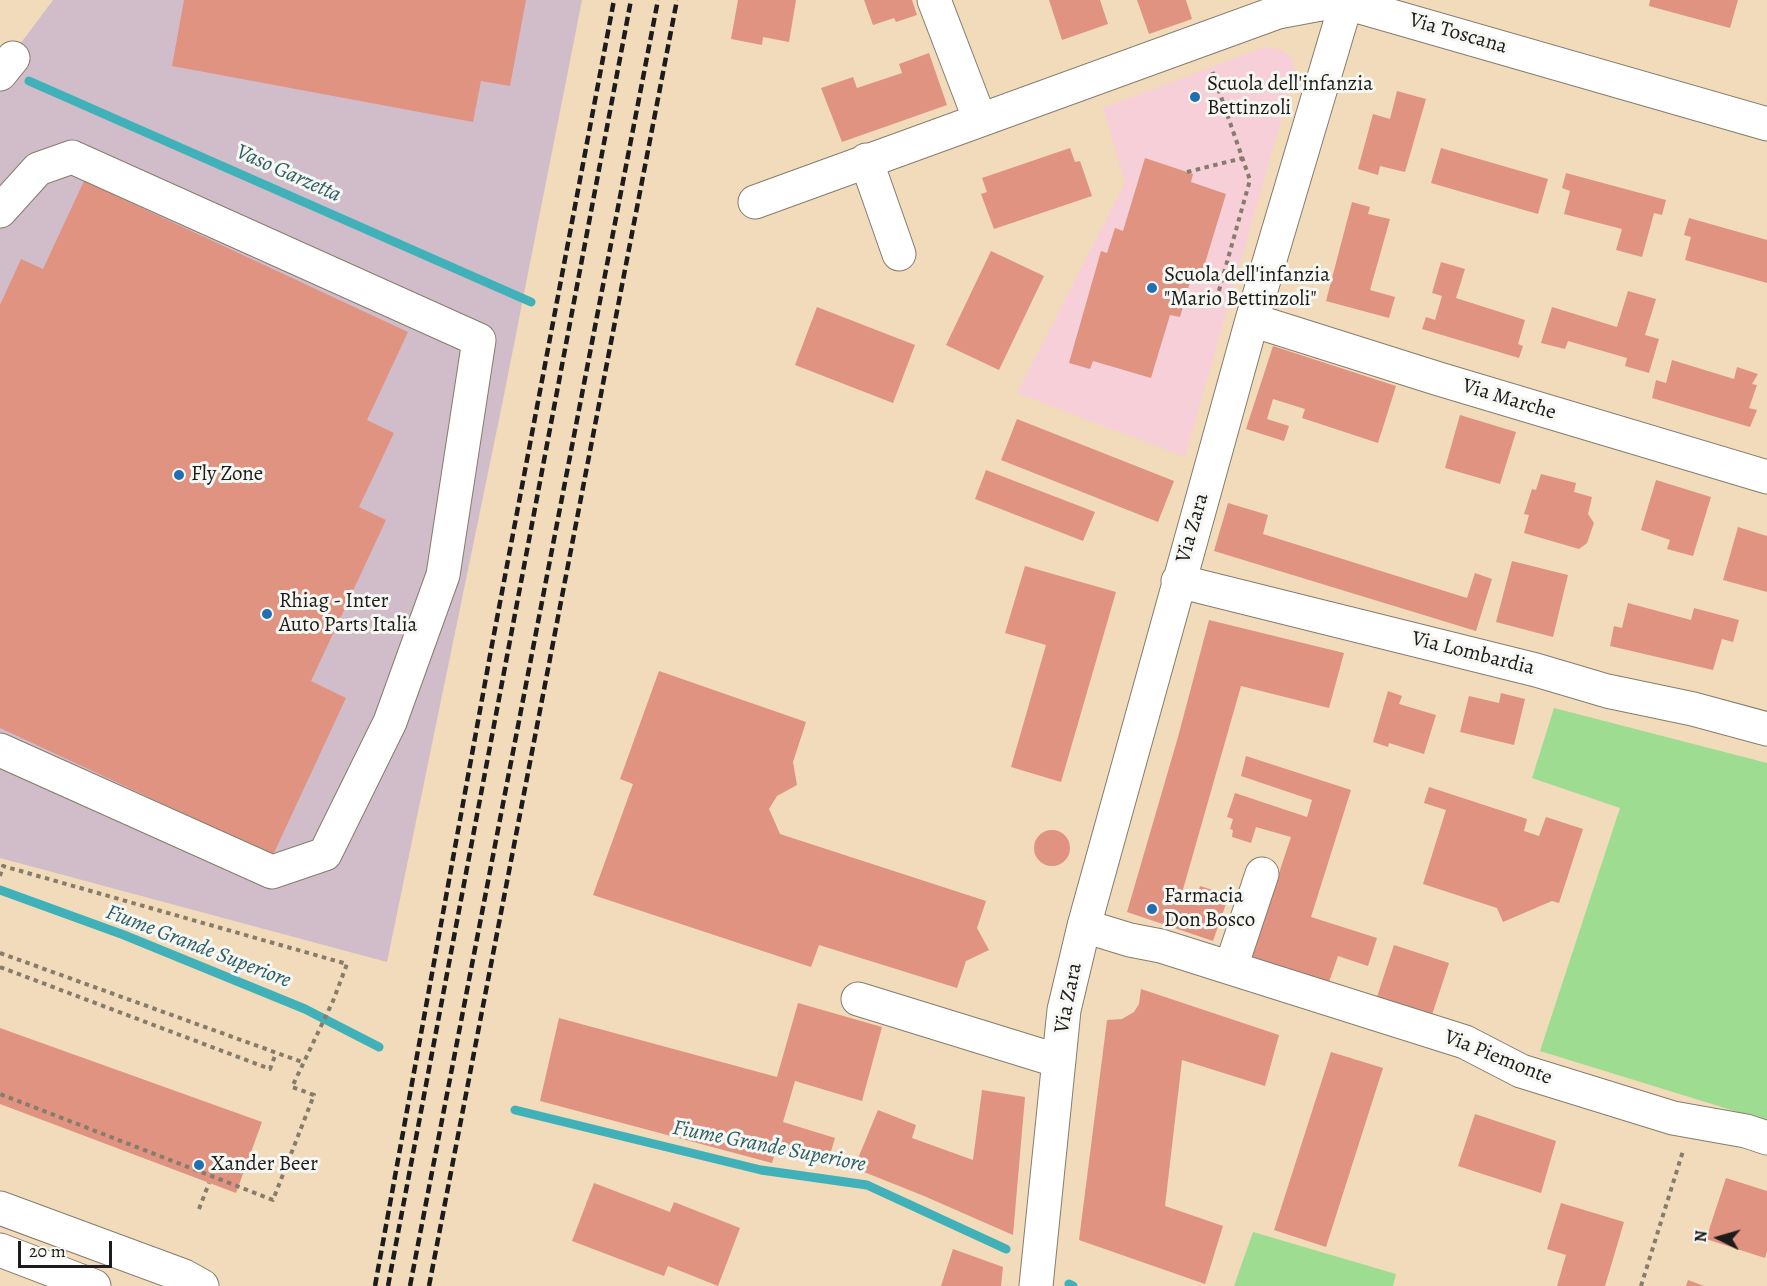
<!DOCTYPE html>
<style>
body{margin:0}
#map{position:relative;width:1767px;height:1286px;overflow:hidden;background:#f1dbbb;font-family:Alegreya,serif}
canvas{display:block}
.north{position:absolute;left:1689px;top:1208px;width:60px;height:60px;-webkit-text-stroke:4px #f6f6f2;paint-order:stroke;rotate:275deg;font-size:16px;font-weight:700;line-height:24px;text-align:center;color:#1c1c1c}
.north::after{content:'';display:block;margin:auto;width:21px;height:27px;background:#1c1c1c;clip-path:polygon(50% 0,100% 100%,50% 72%,0 100%)}
.scale{position:absolute;left:18px;top:1241px;width:94px;height:27px;box-sizing:border-box;border:3px solid #1c1c1c;border-top:0;padding-left:8px;font-size:18px;line-height:21px;white-space:nowrap;color:#1c1c1c;-webkit-text-stroke:4px #f6f6f2;paint-order:stroke}
</style>
<div id="map">
<canvas width="1767" height="1286"></canvas>
<div class="north">N</div>
<div class="scale">20 m</div>
</div>
<script>
const c = document.querySelector('canvas').getContext('2d');
c.lineJoin = 'round';
function fill(path, color) {
  c.fillStyle = color;
  c.fill(path, 'evenodd');
}
function poly(rows) {
  const path = new Path2D();
  for (const r of rows) {
    if (r.length === 3) {
      path.moveTo(r[0] + r[2], r[1]);
      path.arc(r[0], r[1], r[2], 0, 2 * Math.PI);
      continue;
    }
    path.moveTo(r[0], r[1]);
    for (let i = 2; i < r.length; i += 2) path.lineTo(r[i], r[i + 1]);
  }
  return path;
}
function strokePath(path, color, width, dash) {
  c.strokeStyle = color;
  c.lineWidth = width;
  c.lineCap = dash ? 'butt' : 'round';
  c.setLineDash(dash || []);
  c.stroke(path);
}
function drawText(font, color, halo, rows, align = 'center') {
  c.font = font + ' Alegreya,serif';
  c.lineWidth = 6;
  c.setLineDash([]);
  c.textBaseline = 'middle';
  c.strokeStyle = halo;
  c.fillStyle = color;
  for (const [text, x, y, turn = 0] of rows) {
    c.save();
    c.translate(x, y);
    c.rotate((+turn || 0) * Math.PI / 180);
    c.textAlign = isNaN(turn) ? turn : align;
    if (halo) c.strokeText(text, 0, 0);
    c.fillText(text, 0, 0);
    c.restore();
  }
}
fill(poly([
 [1265,47,1281,50,1288,54,1292,59,1295,71,1185,457,1017,393,1125,183,1103,108]
]), '#f6cfd8');
fill(poly([
 [53,0,582,0,502,405,387,962,0,858,0,71]
]), '#d1bdca');
fill(poly([
 [1554,708,1767,763,1767,1121,1540,1051,1620,808,1532,778],
 [1253,1232,1396,1274,1393,1286,1234,1286]
]), '#9ddc91');
strokePath(poly([
 [29,81,531,302],
 [0,890,124,935,305,1009,379,1047],
 [515,1110,761,1170,867,1185,1006,1249],
 [1069,1284,1073,1286]
]), '#40b1b9', 9);
fill(poly([
 [184,0,526,0,510,86,481,81,473,122,172,66],
 [738,0,796,0,789,42,763,37,762,45,731,39],
 [864,0,912,0,917,15,896,22,894,18,873,25],
 [1049,0,1100,0,1108,24,1062,40],
 [1137,0,1186,0,1192,19,1149,34],
 [1650,0,1738,0,1730,28,1649,6],
 [929,53,947,105,842,142,821,88,853,77,857,88,902,73,899,64],
 [1397,91,1426,99,1405,172,1380,166,1378,175,1358,169,1373,114,1390,119],
 [1070,148,1075,162,1080,161,1092,196,994,229,981,194,987,192,982,178],
 [1441,148,1548,179,1538,214,1431,183],
 [1145,158,1193,174,1191,182,1226,194,1199,283,1190,282,1180,317,1170,315,1151,378,1093,361,1090,369,1069,363,1101,251,1107,253,1115,228,1123,231],
 [1566,173,1666,200,1662,215,1654,213,1642,257,1616,250,1622,229,1564,214,1570,191,1562,188],
 [84,181,408,332,367,420,394,433,359,507,386,520,311,681,346,698,273,855,0,728,0,305,21,259,43,269],
 [1352,202,1370,207,1368,214,1390,219,1370,290,1395,297,1389,318,1326,301],
 [1689,218,1767,240,1767,283,1685,260,1691,237,1684,235],
 [991,251,1044,276,999,370,946,345],
 [1441,262,1465,269,1456,298,1525,320,1518,344,1523,346,1519,358,1422,329,1426,317,1435,320,1442,296,1432,293],
 [1628,291,1656,299,1645,335,1659,339,1649,373,1625,366,1627,358,1568,341,1565,349,1541,343,1552,307,1617,327],
 [817,307,915,345,893,403,795,365],
 [1273,346,1396,386,1378,443,1302,418,1305,409,1273,399,1267,419,1289,426,1284,441,1246,429],
 [1672,360,1734,379,1737,367,1758,374,1752,384,1757,385,1749,408,1757,410,1750,427,1652,398,1656,380,1666,383],
 [1460,415,1516,432,1500,484,1445,468],
 [1017,419,1174,481,1158,522,1001,460],
 [986,470,1095,512,1083,541,975,499],
 [1541,474,1576,483,1574,492,1592,497,1588,514,1594,523,1587,543,1579,549,1524,533,1529,515,1524,514,1532,489,1536,490],
 [1656,480,1711,497,1693,556,1667,549,1670,540,1641,530],
 [1228,503,1268,515,1263,534,1467,598,1475,573,1492,579,1476,631,1214,551],
 [1738,527,1767,536,1767,592,1723,580],
 [1512,561,1568,575,1553,637,1496,622],
 [1025,566,1116,592,1061,782,1011,767,1046,645,1005,633],
 [1628,603,1691,620,1694,608,1739,620,1733,642,1722,639,1713,670,1610,646,1614,626,1622,628],
 [1209,620,1344,653,1329,708,1241,686,1180,900,1195,904,1200,886,1229,895,1213,941,1127,912,1178,737],
 [659,671,806,722,793,762,797,785,777,796,769,809,780,834,986,901,977,928,989,950,966,961,957,988,819,945,811,967,593,895,633,784,620,779],
 [1388,691,1402,696,1399,704,1436,715,1424,754,1389,743,1388,747,1373,742],
 [1501,693,1525,699,1514,745,1460,732,1469,696,1499,703],
 [1246,756,1351,790,1311,917,1377,938,1368,966,1338,956,1329,982,1251,957,1291,837,1256,827,1251,843,1232,837,1233,830,1230,829,1233,819,1227,817,1235,793,1307,817,1312,800,1241,776],
 [1429,787,1527,819,1524,831,1539,836,1546,817,1583,829,1559,903,1552,901,1503,922,1497,908,1423,884,1446,810,1424,803],
 [1052,848,18],
 [1394,945,1449,963,1431,1018,1376,1000],
 [1141,989,1279,1035,1265,1086,1182,1060,1165,1206,1223,1226,1205,1284,1079,1240,1107,1020,1122,1019,1134,1012,1139,1004],
 [798,1003,882,1027,862,1101,795,1081,783,1122,835,1138,827,1165,776,1150,772,1163,540,1101,559,1018,777,1077],
 [0,1028,262,1122,236,1193,0,1104],
 [1331,1052,1383,1068,1326,1247,1274,1230],
 [982,1090,1025,1097,1013,1235,924,1196,854,1168,878,1110,916,1125,912,1138,973,1160],
 [1475,1114,1556,1141,1541,1193,1458,1166],
 [1726,1178,1767,1191,1767,1251,1765,1258,1706,1239],
 [594,1183,670,1212,674,1202,740,1228,718,1286,668,1266,664,1276,572,1241],
 [1561,1203,1624,1222,1605,1286,1557,1286,1566,1255,1547,1249],
 [953,1249,1003,1267,1001,1286,941,1286],
 [1688,1280,1704,1286,1686,1286]
]), '#e09380');
const minor = poly([
 [934,0,980,120],
 [0,74,13,58],
 [866,160,899,254],
 [755,202,1278,12,1321,4,1346,3,1767,124],
 [0,211,38,169,72,157,479,340,443,575,390,722,325,854,272,872,0,750],
 [1252,320,1439,379,1767,477],
 [1178,581,1536,670,1607,691,1693,709,1767,729],
 [1084,926,1130,940,1161,946,1465,1042,1521,1071,1673,1118,1746,1131,1767,1138],
 [1231,967,1262,874],
 [858,999,1059,1061],
 [0,1208,184,1276,202,1286],
 [1036,1286,1064,1010,1084,926,1252,320,1347,0]
]);
const major = poly([
 [0,1250,94,1286]
]);
strokePath(minor, '#867c6c', 35);
strokePath(major, '#867c6c', 35);
strokePath(poly([
 [1187,172,1243,158],
 [1186,296,1215,305,1250,180,1211,68],
 [0,876,3,866,347,964,333,1001,292,1087,314,1095,273,1200,0,1094],
 [0,953,302,1062],
 [0,967,270,1069,276,1053],
 [199,1209,209,1183],
 [1641,1286,1683,1151]
]), '#867c6c', 4, [4.5, 4.5]);
strokePath(minor, '#fff', 33);
strokePath(major, '#fff', 33);
strokePath(poly([
 [375,1286,491,650,614,0],
 [388,1286,631,0],
 [410,1286,658,0],
 [429,1286,677,0]
]), '#1c1c1c', 4.5, [9, 4.5]);
for (const [x, y, r, color] of [
 [1195,97,6,"#1f6fb2"],
 [1152,288,6,"#1f6fb2"],
 [179,475,6,"#1f6fb2"],
 [267,614,6,"#1f6fb2"],
 [1152,909,6,"#1f6fb2"],
 [199,1165,6,"#1f6fb2"]
]) {
  const dot = new Path2D();
  dot.arc(x, y, r, 0, 2 * Math.PI);
  c.fillStyle = color;
  c.fill(dot);
  strokePath(dot, '#f6f6f2', 2);
}
drawText('21px', '#1c1c1c', '#f6f6f2', [
 ["Via Toscana",1458,34,16],
 ["Via Marche",1509,400,17],
 ["Via Zara",1193,528,-74],
 ["Via Lombardia",1473,654,14],
 ["Via Zara",1069,998,-79],
 ["Via Piemonte",1498,1058,22]
]);
drawText('21px', '#1c1c1c', '#f6f6f2', [
 ["Scuola dell'infanzia",1207,85],
 ["Bettinzoli",1207,109],
 ["Scuola dell'infanzia",1164,276],
 ["\"Mario Bettinzoli\"",1164,300],
 ["Fly Zone",191,475],
 ["Rhiag - Inter",279,602],
 ["Auto Parts Italia",279,626],
 ["Farmacia",1164,897],
 ["Don Bosco",1164,921],
 ["Xander Beer",211,1165]
], 'left');
drawText('italic 22px', '#2c5f63', '#f6f6f2', [
 ["Vaso Garzetta",288,174,24],
 ["Fiume Grande Superiore",198,947,21],
 ["Fiume Grande Superiore",769,1147,11]
]);
</script>
